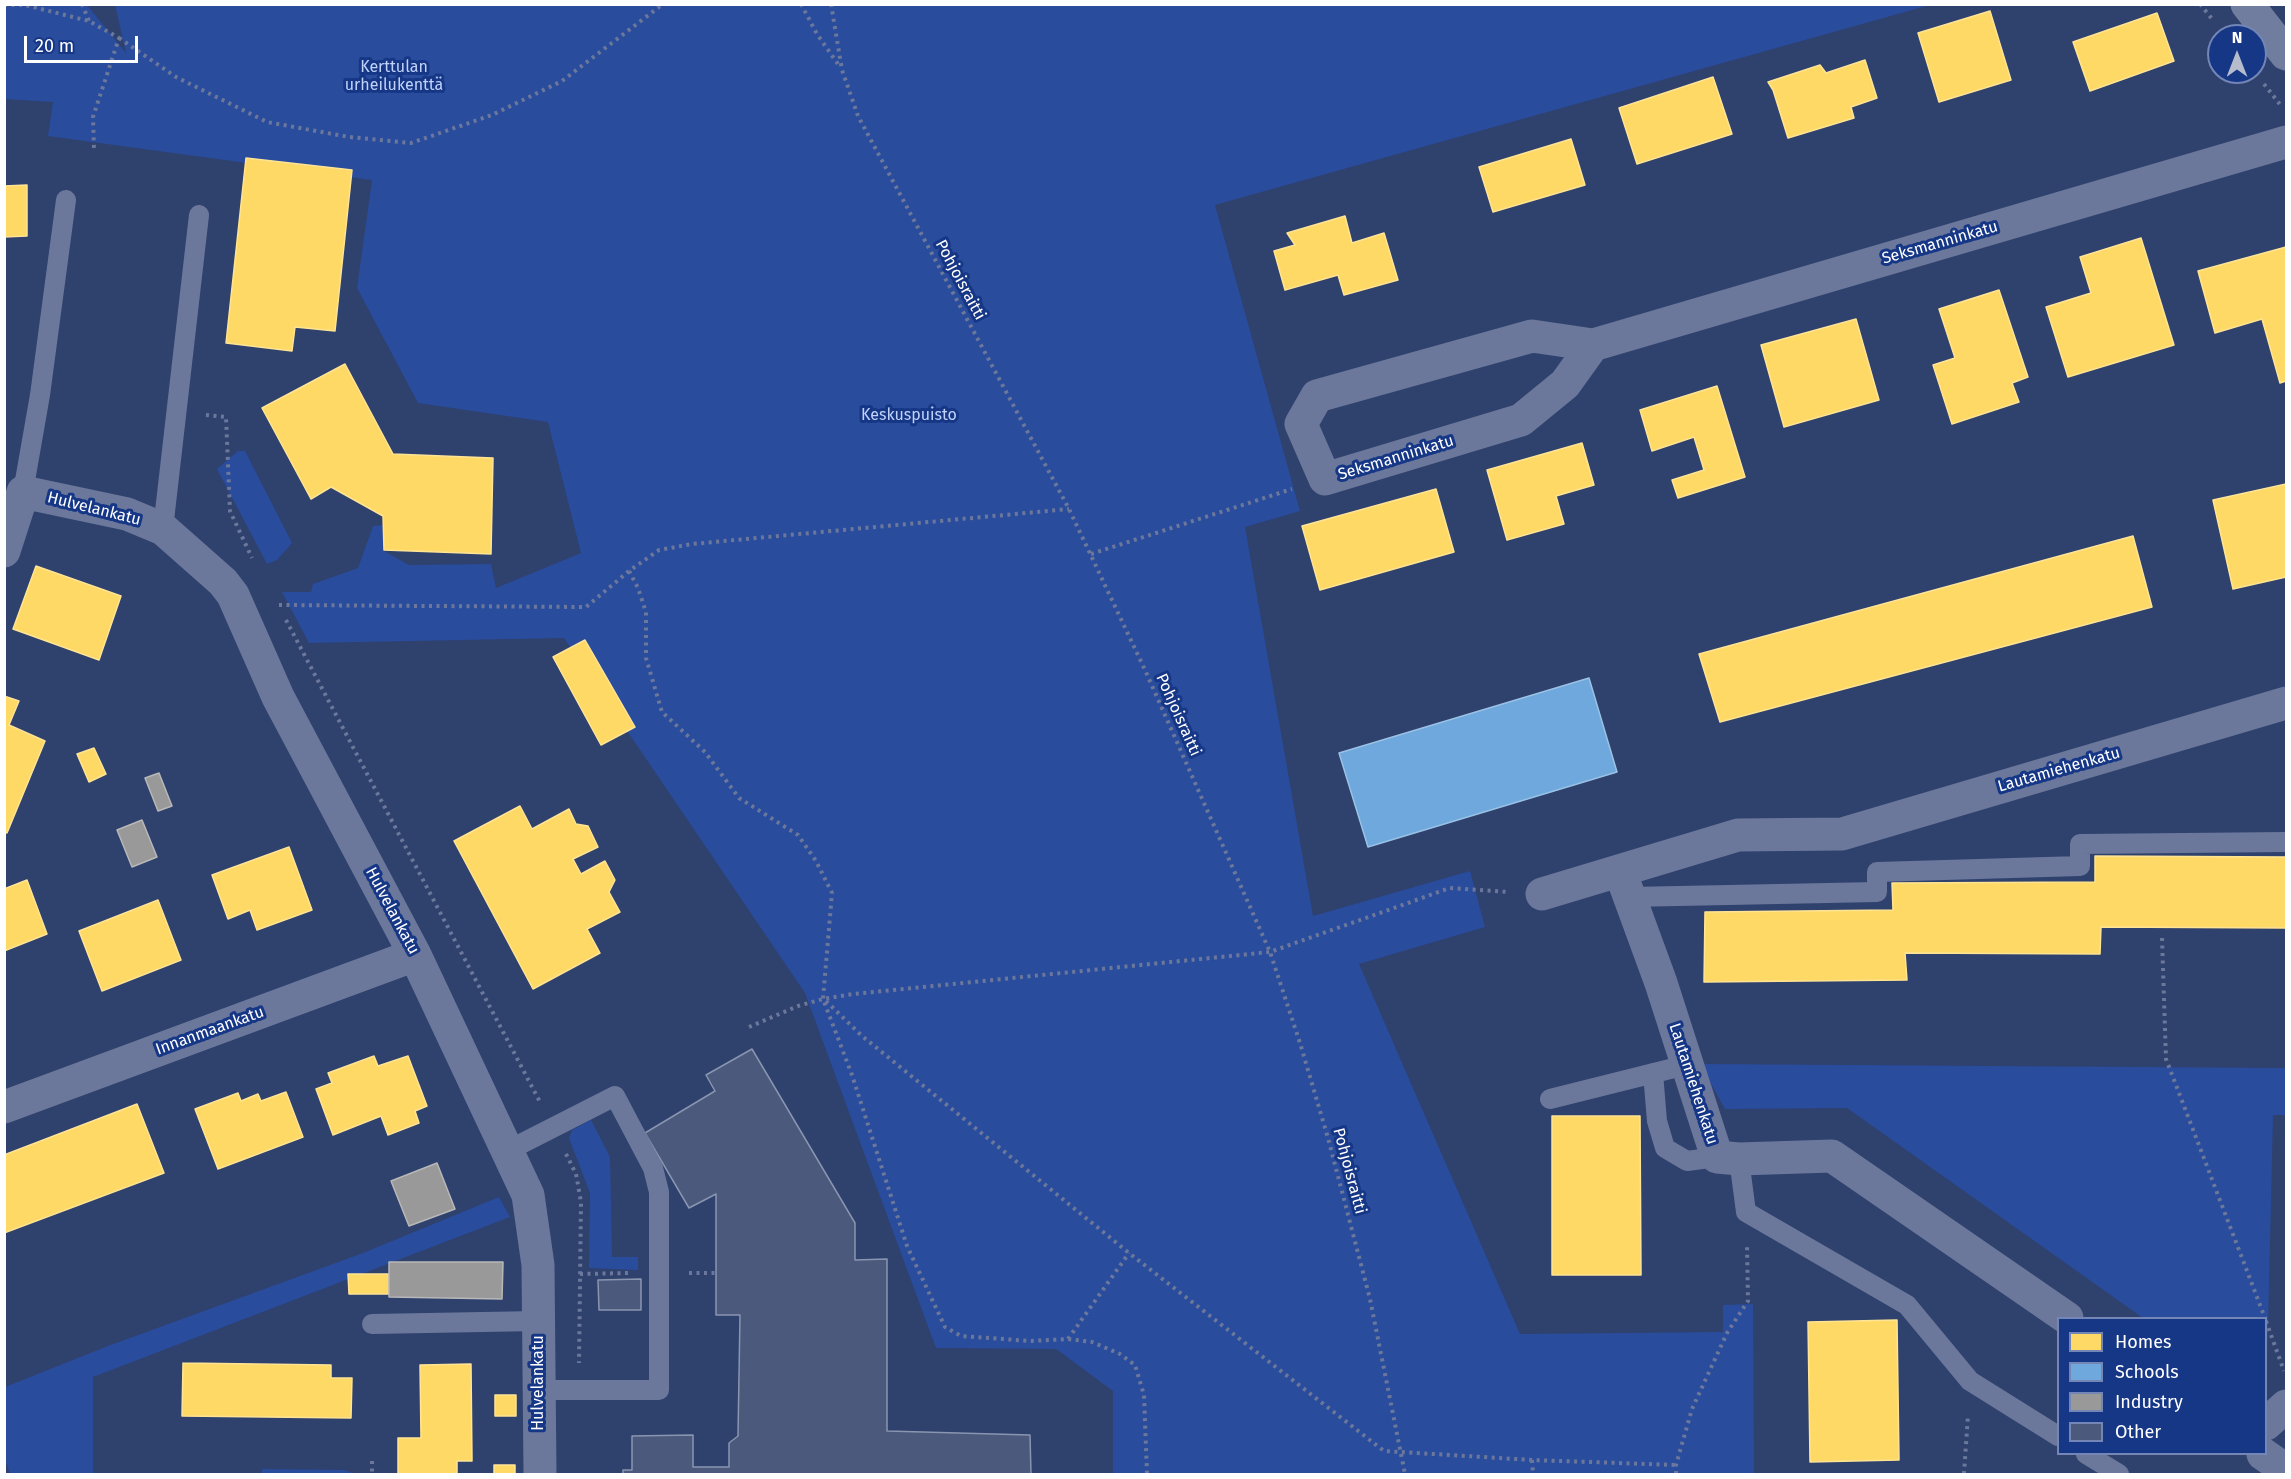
<!DOCTYPE html>
<meta charset="utf-8">
<style>
body{margin:0}
#map{position:relative;width:2291px;height:1479px;overflow:hidden;background:#2f416d;font-family:"Fira Sans",sans-serif}
canvas{display:block}
.frame{position:absolute;inset:0;border:6px solid #fff;pointer-events:none}
.legend{position:absolute;left:2057px;top:1317px;width:210px;height:138px;box-sizing:border-box;background:#163686;border:2px solid #7386b6;margin:0;padding:8px 10px;list-style:none;font-size:18px;color:#fff}
.legend li{display:flex;align-items:center;gap:12px;height:30px}
.legend b{width:30px;border:2px solid #7386b6}
.north{position:absolute;left:2207px;top:24px;width:60px;height:60px;box-sizing:border-box;background:#163686;border:2px solid #7386b6;border-radius:50%;rotate:0deg;font-size:16px;font-weight:700;line-height:24px;text-align:center;color:#fff}
.north::after{content:'';display:block;margin:auto;width:21px;height:27px;background:#b6bccc;clip-path:polygon(50% 0,100% 100%,50% 72%,0 100%)}
.scale{position:absolute;left:24px;top:36px;width:114px;height:27px;box-sizing:border-box;border:3px solid #fff;border-top:0;padding-left:8px;font-size:18px;line-height:21px;white-space:nowrap;color:#fff;-webkit-text-stroke:4px #163686;paint-order:stroke}
</style>
<div id="map">
<canvas width="2291" height="1479"></canvas>
<div class="frame"></div>
<ul class="legend">
<li><b style="height:16px;background:#ffd966"></b>Homes</li>
<li><b style="height:16px;background:#6fa8dc"></b>Schools</li>
<li><b style="height:16px;background:#999"></b>Industry</li>
<li><b style="height:16px;background:#4a597c"></b>Other</li>
</ul>
<div class="north">N</div>
<div class="scale">20 m</div>
</div>
<script>
const c = document.querySelector('canvas').getContext('2d');
c.lineJoin = 'round';
function fill(path, color) {
  c.fillStyle = color;
  c.fill(path, 'evenodd');
}
function poly(rows) {
  const path = new Path2D();
  for (const r of rows) {
    path.moveTo(r[0], r[1]);
    for (let i = 2; i < r.length; i += 2) path.lineTo(r[i], r[i + 1]);
  }
  return path;
}
function strokePath(path, color, width, dash) {
  c.strokeStyle = color;
  c.lineWidth = width;
  c.lineCap = dash ? 'butt' : 'round';
  c.setLineDash(dash || []);
  c.stroke(path);
}
function drawText(font, color, halo, rows, align = 'center') {
  c.font = font + ' "Fira Sans",sans-serif';
  c.lineWidth = 6;
  c.setLineDash([]);
  c.textBaseline = 'middle';
  c.strokeStyle = halo;
  c.fillStyle = color;
  for (const [text, x, y, turn = 0] of rows) {
    c.save();
    c.translate(x, y);
    c.rotate((+turn || 0) * Math.PI / 180);
    c.textAlign = isNaN(turn) ? turn : align;
    if (halo) c.strokeText(text, 0, 0);
    c.fillText(text, 0, 0);
    c.restore();
  }
}
fill(poly([
 [4,5,87,5,126,53,115,5,1930,5,1215,205,1300,511,1245,527,1313,916,1470,871,1485,927,1359,964,1520,1334,1723,1332,1723,1305,1753,1304,1754,1474,1113,1474,1113,1391,1056,1349,936,1348,805,993,564,638,309,643,282,592,311,592,313,584,358,568,373,526,384,525,384,551,409,565,491,564,496,588,581,553,548,422,418,403,357,288,372,180,48,136,53,102,5,99],
 [238,451,245,451,292,543,277,560,267,564,217,469],
 [1700,1064,2286,1068,2286,1115,2273,1115,2267,1372,2266,1372,2266,1318,2143,1318,1847,1108,1725,1109],
 [591,1120,610,1157,612,1257,638,1257,638,1270,589,1268,590,1193,569,1138,572,1130],
 [499,1197,510,1217,93,1377,93,1474,10,1474,5,1459,5,1387,108,1346,363,1253],
 [262,1469,344,1470,356,1474,262,1474]
]), '#2a4c9d');
const homes = poly([
 [1990,11,2011,80,1939,102,1918,33,1990,11],
 [2157,13,2174,61,2090,91,2073,42,2157,13],
 [1865,60,1877,98,1851,107,1854,118,1788,138,1773,90,1768,82,1820,65,1826,73,1865,60],
 [1713,77,1732,134,1637,164,1619,108,1713,77],
 [1571,139,1585,185,1493,212,1479,167,1571,139],
 [246,158,352,170,335,331,295,327,292,351,226,343,246,158],
 [27,185,27,236,4,237,4,186,27,185],
 [1345,216,1352,243,1384,233,1398,280,1344,295,1338,275,1285,290,1274,251,1295,245,1287,233,1345,216],
 [2141,238,2174,345,2068,377,2046,307,2091,293,2080,257,2141,238],
 [2286,247,2286,381,2280,383,2262,319,2215,333,2198,271,2286,247],
 [1999,290,2028,377,2012,383,2019,402,1952,424,1933,365,1955,358,1939,309,1999,290],
 [1856,319,1879,400,1784,427,1761,345,1856,319],
 [345,364,393,454,493,458,491,554,384,550,383,516,331,487,311,499,262,408,345,364],
 [1717,386,1745,477,1678,498,1672,480,1704,470,1694,437,1652,451,1640,410,1717,386],
 [1582,443,1594,485,1556,496,1564,524,1507,540,1487,470,1582,443],
 [2286,484,2286,577,2233,589,2213,500,2286,484],
 [1436,489,1454,552,1320,590,1302,526,1436,489],
 [2133,536,2152,607,1720,722,1699,654,2133,536],
 [36,566,121,596,99,660,13,629,36,566],
 [585,640,635,727,601,745,553,657,585,640],
 [4,696,19,701,9,725,45,741,7,833,4,832,4,696],
 [94,748,106,774,89,782,77,754,94,748],
 [520,806,532,829,569,809,576,824,588,826,598,847,573,859,581,874,605,861,615,880,609,892,620,912,587,929,600,953,533,989,454,841,520,806],
 [289,847,312,910,257,930,250,910,228,919,212,875,289,847],
 [2095,856,2286,857,2286,928,2101,927,2100,954,1905,953,1907,980,1704,982,1705,912,1893,910,1892,883,2095,882,2095,856],
 [27,880,47,934,4,951,4,889,27,880],
 [158,900,181,960,102,991,79,931,158,900],
 [374,1056,378,1066,408,1056,427,1106,415,1111,419,1123,388,1135,381,1116,333,1135,316,1089,332,1083,328,1073,374,1056],
 [286,1092,303,1137,218,1169,195,1109,238,1093,241,1101,258,1094,261,1101,286,1092],
 [137,1104,164,1173,4,1233,4,1155,137,1104],
 [1552,1116,1640,1116,1641,1275,1552,1275,1552,1116],
 [348,1274,389,1274,389,1294,349,1294,348,1274],
 [1897,1320,1899,1460,1810,1462,1808,1322,1897,1320],
 [183,1363,331,1365,331,1378,352,1378,351,1418,182,1416,183,1363],
 [471,1364,472,1461,457,1461,457,1474,398,1474,398,1438,421,1438,420,1365,471,1364],
 [495,1395,516,1395,516,1416,495,1416,495,1395],
 [494,1465,515,1465,515,1474,494,1474,494,1465]
]);
fill(homes, '#ffd966');
strokePath(homes, '#ffe494', 1.5);
const schools = poly([
 [1589,678,1617,772,1368,847,1339,753,1589,678]
]);
fill(schools, '#6fa8dc');
strokePath(schools, '#9ac2e6', 1.5);
const industry = poly([
 [159,773,172,806,158,811,145,778,159,773],
 [142,820,157,857,132,867,117,830,142,820],
 [437,1163,455,1209,409,1226,391,1181,437,1163],
 [389,1262,503,1262,502,1299,389,1297,389,1262]
]);
fill(industry, '#999');
strokePath(industry, '#b8b8b8', 1.5);
const building = poly([
 [752,1049,855,1223,855,1260,887,1259,887,1431,1030,1435,1031,1474,623,1474,623,1470,632,1470,632,1436,693,1435,693,1467,729,1467,729,1443,738,1436,740,1315,716,1315,716,1194,689,1208,645,1133,715,1091,706,1075,752,1049],
 [641,1279,641,1310,599,1310,598,1280,641,1279]
]);
fill(building, '#4a597c');
strokePath(building, '#8a95b0', 1.5);
strokePath(poly([
 [82,4,89,21],
 [801,4,817,34,840,67],
 [831,4,842,70,858,116,1069,509,1145,670,1270,952,1300,1043,1328,1138,1370,1299,1405,1474],
 [2200,4,2213,20],
 [4,5,25,5,89,21,119,38,93,117,94,149],
 [119,38,176,77,267,122,349,137,411,143,492,115,562,81,663,4],
 [2264,84,2282,107],
 [206,415,226,417,230,511,252,558],
 [1091,554,1292,489],
 [629,571,638,588,646,612,646,658,662,712,705,752,739,798,798,835,816,861,832,893,823,999,852,1075,907,1246,945,1327,961,1336,1031,1341,1068,1339,1092,1342,1120,1354,1135,1365,1144,1395,1147,1474],
 [279,605,586,607,629,571,659,550,692,544,1069,509],
 [286,620,540,1102],
 [2162,938,2166,1059,2265,1318],
 [826,1001,862,1036,1129,1253,1384,1451,1532,1460,1676,1465],
 [749,1027,798,1006,823,999,853,994,1270,952,1450,888,1508,892],
 [566,1154,576,1174,581,1202,579,1363],
 [689,1273,716,1273],
 [580,1274,630,1273],
 [2266,1321,2284,1371],
 [1068,1339,1129,1253],
 [1532,1460,1533,1474],
 [372,1461,372,1474],
 [1676,1474,1676,1465,1692,1409,1727,1333,1748,1301,1747,1246],
 [1964,1474,1968,1415]
]), '#6b789b', 4, [3, 4.5]);
strokePath(poly([
 [23,492,40,395,66,200],
 [163,529,199,215],
 [1629,897,1877,892,1877,872,2080,866,2080,844,2286,842],
 [1653,1073,1657,1121,1665,1148,1687,1161,1717,1157],
 [1550,1099,1686,1065],
 [509,1150,615,1096,653,1168,659,1192,659,1390,539,1390],
 [1739,1159,1746,1212,1907,1305,1970,1381,2058,1436],
 [372,1324,538,1321],
 [2086,1454,2119,1474]
]), '#6b789b', 20);
strokePath(poly([
 [1593,345,1565,384,1521,420,1325,479,1301,424,1317,396,1532,336,1593,345,2286,142],
 [4,551,23,492,127,514,163,529,223,582,233,595,278,697,415,955,528,1195,538,1265,540,1474],
 [1620,871,1661,983,1717,1157,1739,1159,1832,1156,2067,1318],
 [1542,894,1738,835,1842,834,2286,703],
 [4,1107,415,955],
 [2266,1424,2286,1406],
 [2263,1454,2286,1470]
]), '#6b789b', 33);
strokePath(poly([
 [2247,4,2286,54]
]), '#717d9e', 33);
drawText('16px', '#c1d3fa', '#163686', [
 ["Kerttulan",394,68],
 ["urheilukenttä",394,86],
 ["Keskuspuisto",909,416]
]);
drawText('16px', '#fff', '#163686', [
 ["Seksmanninkatu",1940,243,-16],
 ["Pohjoisraitti",960,280,62],
 ["Seksmanninkatu",1396,458,-17],
 ["Hulvelankatu",94,509,14],
 ["Pohjoisraitti",1178,715,66],
 ["Lautamiehenkatu",2059,770,-16],
 ["Hulvelankatu",392,911,62],
 ["Innanmaankatu",210,1031,-20],
 ["Lautamiehenkatu",1693,1084,72],
 ["Pohjoisraitti",1349,1171,75],
 ["Hulvelankatu",539,1383,-90]
]);
</script>
